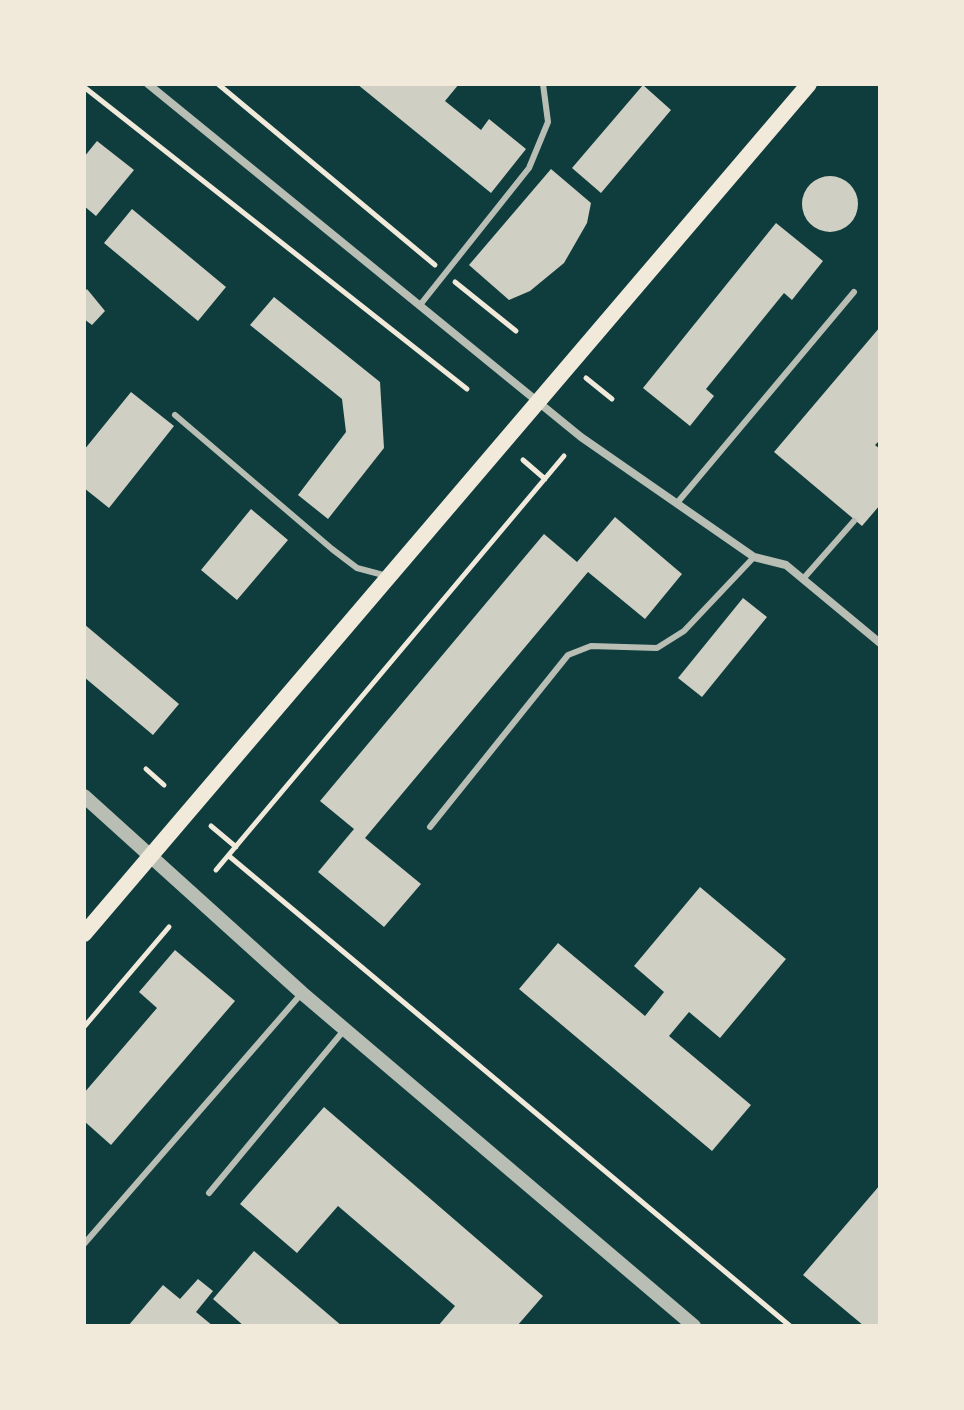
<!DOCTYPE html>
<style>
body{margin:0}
#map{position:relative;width:964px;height:1410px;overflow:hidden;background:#0f3d3e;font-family:"Roboto Condensed",sans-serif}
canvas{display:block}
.frame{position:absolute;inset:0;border:86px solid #f1e9da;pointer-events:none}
</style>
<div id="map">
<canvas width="964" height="1410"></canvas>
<div class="frame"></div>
</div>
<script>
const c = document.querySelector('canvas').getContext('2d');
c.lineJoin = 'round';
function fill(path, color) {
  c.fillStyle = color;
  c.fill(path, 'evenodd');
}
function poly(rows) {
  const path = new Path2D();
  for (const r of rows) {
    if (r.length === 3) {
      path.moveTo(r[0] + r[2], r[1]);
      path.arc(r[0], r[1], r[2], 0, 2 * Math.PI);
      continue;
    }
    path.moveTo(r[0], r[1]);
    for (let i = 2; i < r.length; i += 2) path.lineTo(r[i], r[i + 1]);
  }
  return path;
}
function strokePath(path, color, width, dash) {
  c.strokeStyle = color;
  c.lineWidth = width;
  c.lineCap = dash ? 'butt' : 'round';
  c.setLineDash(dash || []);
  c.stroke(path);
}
fill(poly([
 [357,84,459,84,445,101,481,130,489,119,526,149,491,193],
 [643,85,671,110,601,193,572,168],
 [97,141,134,170,96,216,84,206,84,157],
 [551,169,591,203,587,223,564,263,530,291,509,300,469,265],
 [830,204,28],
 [132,209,226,287,198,321,104,243],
 [776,223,823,261,792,300,784,293,706,389,714,396,690,426,643,388],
 [87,289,105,311,92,325,84,319,84,293],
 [274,297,380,382,384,448,328,519,298,495,346,432,342,399,250,325],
 [880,327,880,440,875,445,880,449,880,505,862,526,774,452],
 [131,392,174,426,109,508,84,488,84,450],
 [251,509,288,540,237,600,201,570],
 [615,517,682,574,645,619,588,572,365,838,421,884,384,927,318,872,354,829,320,801,544,534,577,562],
 [743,598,767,617,702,697,678,678],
 [84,624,179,704,153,735,84,677],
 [700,887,786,959,720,1038,689,1012,669,1036,751,1105,712,1151,519,989,558,943,645,1016,664,992,634,966],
 [175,950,235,1001,111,1145,84,1121,84,1093,157,1008,139,992],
 [324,1107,543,1296,517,1326,438,1326,455,1306,338,1206,297,1253,240,1204],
 [880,1185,880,1326,864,1326,803,1275],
 [254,1251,342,1326,244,1326,213,1299],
 [198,1279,213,1291,196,1312,213,1326,128,1326,163,1285,180,1299]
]), '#cfcfc3');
strokePath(poly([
 [218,84,435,265],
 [84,87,467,389],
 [455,282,516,331],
 [586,378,612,399],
 [523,460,545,479],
 [146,769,164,785],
 [211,826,236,847],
 [229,856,790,1326],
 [216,870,564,456],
 [84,1027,169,927]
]), '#f1e9da', 5);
strokePath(poly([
 [420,305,529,168,548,122,543,84],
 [175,415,332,549,357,568,387,576],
 [677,503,854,292],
 [803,579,854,521],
 [430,827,568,655,591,646,657,648,684,631,754,557],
 [209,1193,345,1029],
 [84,1244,302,993]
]), '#b8beb3', 6);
strokePath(poly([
 [148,84,581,437,754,557,786,565,880,643]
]), '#b8beb3', 8);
strokePath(poly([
 [84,796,302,993,694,1326]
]), '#b8beb3', 14);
strokePath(poly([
 [84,934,809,84]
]), '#f1e9da', 16);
</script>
